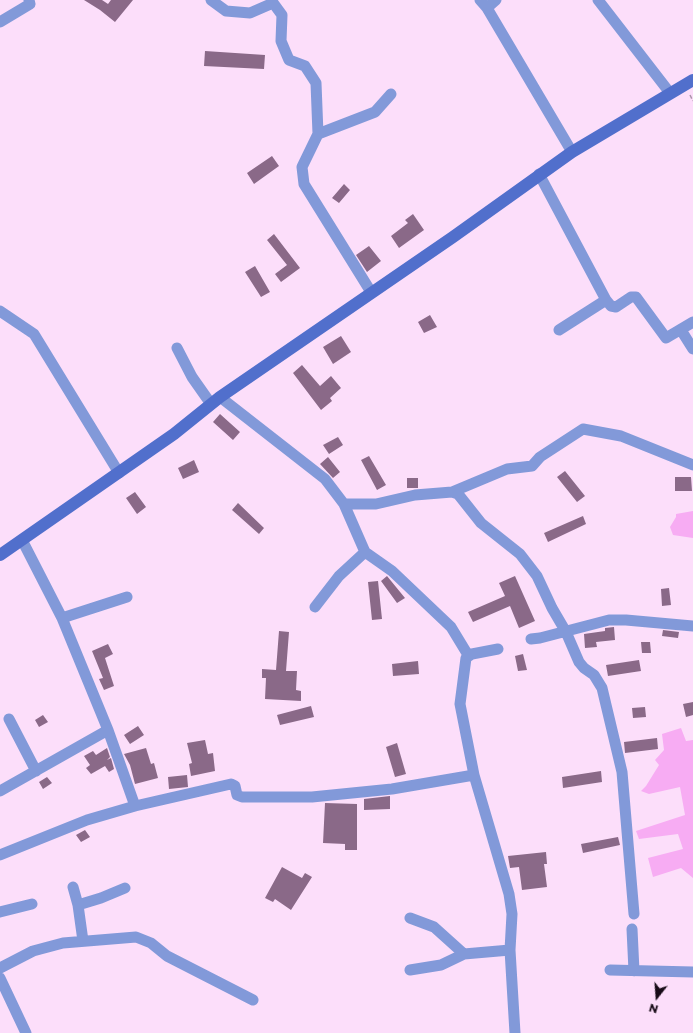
<!DOCTYPE html>
<style>
body{margin:0}
#map{position:relative;width:693px;height:1033px;overflow:hidden;background:#fcdefa;font-family:Montserrat,sans-serif}
canvas{display:block}
.north{position:absolute;left:637px;top:977px;width:40px;height:40px;-webkit-text-stroke:3px #fcdefa;paint-order:stroke;rotate:197deg;font-size:11px;font-weight:700;line-height:16px;text-align:center;color:#170b17}
.north::after{content:'';display:block;margin:auto;width:14px;height:18px;background:#170b17;clip-path:polygon(50% 0,100% 100%,50% 72%,0 100%)}
</style>
<div id="map">
<canvas width="693" height="1033"></canvas>
<div class="north">N</div>
</div>
<script>
const c = document.querySelector('canvas').getContext('2d');
c.lineJoin = 'round';
function fill(path, color) {
  c.fillStyle = color;
  c.fill(path, 'evenodd');
}
function poly(rows) {
  const path = new Path2D();
  for (const r of rows) {
    path.moveTo(r[0], r[1]);
    for (let i = 2; i < r.length; i += 2) path.lineTo(r[i], r[i + 1]);
  }
  return path;
}
function strokePath(path, color, width, dash) {
  c.strokeStyle = color;
  c.lineWidth = width;
  c.lineCap = dash ? 'butt' : 'round';
  c.setLineDash(dash || []);
  c.stroke(path);
}
fill(poly([
 [693,511,693,538,673,535,670,527,676,517,676,514],
 [681,728,686,741,693,740,693,878,681,868,653,877,648,858,683,849,678,834,639,839,636,831,685,815,680,787,649,794,641,791,646,786,659,765,655,760,664,750,662,734]
]), '#f7acf3');
fill(poly([
 [84,0,102,0,108,4,111,0,133,0,115,22,100,10],
 [205,51,265,55,264,69,204,66],
 [272,156,279,166,254,184,247,173],
 [344,184,350,190,339,203,332,198],
 [413,214,424,230,399,248,391,236,408,223,405,220],
 [274,234,300,268,281,282,275,274,287,265,267,240],
 [369,246,381,261,367,272,356,255],
 [255,266,270,292,261,297,245,272],
 [430,315,437,327,424,333,418,322],
 [341,336,351,352,333,364,323,347],
 [302,365,320,386,331,376,341,388,330,398,332,401,321,410,293,373],
 [220,414,240,432,233,440,213,422],
 [338,437,343,445,329,454,323,445],
 [369,456,386,485,377,490,361,460],
 [328,457,340,472,333,478,320,464],
 [194,460,199,472,183,479,178,468],
 [565,471,585,496,577,502,557,477],
 [675,477,691,477,692,491,675,491],
 [407,478,418,478,418,488,407,488],
 [135,492,146,507,137,514,126,498],
 [238,503,264,528,259,534,232,510],
 [583,516,586,524,548,542,544,533],
 [387,576,405,598,397,603,381,581],
 [515,576,535,621,519,628,510,606,473,622,468,612,505,596,499,583],
 [378,581,382,619,372,620,368,582],
 [669,588,671,605,662,606,661,589],
 [614,627,615,640,596,642,597,647,585,648,584,634,605,631,605,628],
 [663,630,679,632,678,638,662,636],
 [279,631,289,632,286,671,297,671,296,690,301,691,301,701,265,699,266,678,262,678,262,669,276,670],
 [641,642,650,642,651,653,642,653],
 [108,644,113,654,105,658,114,686,104,690,99,679,103,678,92,651],
 [523,654,527,670,518,671,515,656],
 [639,660,641,671,608,676,606,665],
 [418,661,419,674,393,676,392,664],
 [693,702,693,715,686,717,683,704],
 [311,706,314,717,280,725,277,715],
 [645,707,646,717,633,718,632,708],
 [43,715,48,722,39,727,35,720],
 [138,726,144,735,130,744,124,735],
 [657,738,658,749,625,753,624,742],
 [205,740,208,754,213,753,215,771,191,776,189,764,192,763,187,743],
 [397,743,406,774,395,777,386,747],
 [107,748,110,757,107,760,111,758,114,769,109,772,105,766,91,774,86,768,90,765,84,756,93,751,96,755],
 [146,748,151,764,154,763,158,778,135,784,130,765,124,754],
 [601,771,602,782,563,788,562,777],
 [187,775,188,787,169,789,168,777],
 [47,777,52,783,43,789,39,782],
 [390,796,390,809,364,810,364,799],
 [325,803,357,804,357,850,345,850,345,844,323,843],
 [85,830,90,837,81,842,76,835],
 [618,837,620,845,583,853,581,844],
 [546,852,547,864,544,864,547,887,522,890,519,867,510,868,508,856],
 [282,867,302,878,305,873,312,877,291,910,275,899,273,902,265,898]
]), '#8a6988');
strokePath(poly([
 [690,95,693,101]
]), '#ad95ac', 1.5, [4, 2]);
strokePath(poly([
 [211,0,226,11,250,13,273,3],
 [271,0,282,15,281,41,289,60,305,66,316,83,318,134,302,167,304,184,371,292],
 [480,0,487,8,572,152],
 [598,0,670,93],
 [487,8,496,0],
 [0,22,30,4,29,0],
 [318,134,375,112,391,94],
 [539,174,606,300,611,306,616,307,631,297,636,297,666,338,693,322],
 [0,311,34,334,119,473],
 [559,330,606,300],
 [681,330,693,349],
 [177,348,192,377,211,404],
 [220,397,325,479,344,504,365,552,392,571,451,627,468,655],
 [452,492,507,469,532,466,540,457,583,429,621,436,693,465],
 [344,504,376,504,415,495,452,492,458,494,481,523,520,554,537,576,552,608,566,632,579,662,584,668,594,675,602,688,622,772,634,914],
 [22,540,62,618,108,730,135,806],
 [315,607,339,576,365,552],
 [62,618,127,597],
 [531,639,540,638,609,620,626,620,693,626],
 [498,649,472,654,466,658,460,704,474,775,509,894,512,914,510,950,515,1033],
 [9,719,36,771],
 [0,791,108,730],
 [0,855,87,820,135,806,231,784,235,786,237,795,242,797,312,797,392,789,474,775],
 [73,887,78,905,83,941],
 [78,905,101,898,125,888],
 [0,912,32,904],
 [410,918,434,927,464,954,510,950],
 [632,929,634,971],
 [0,968,33,951,63,943,136,937,151,943,167,956,253,1000],
 [410,970,441,965,464,954],
 [610,970,693,972],
 [0,978,26,1033]
]), '#8299d9', 11);
strokePath(poly([
 [0,555,174,434,220,397,453,237,572,152,693,80]
]), '#516fcc', 12);
</script>
